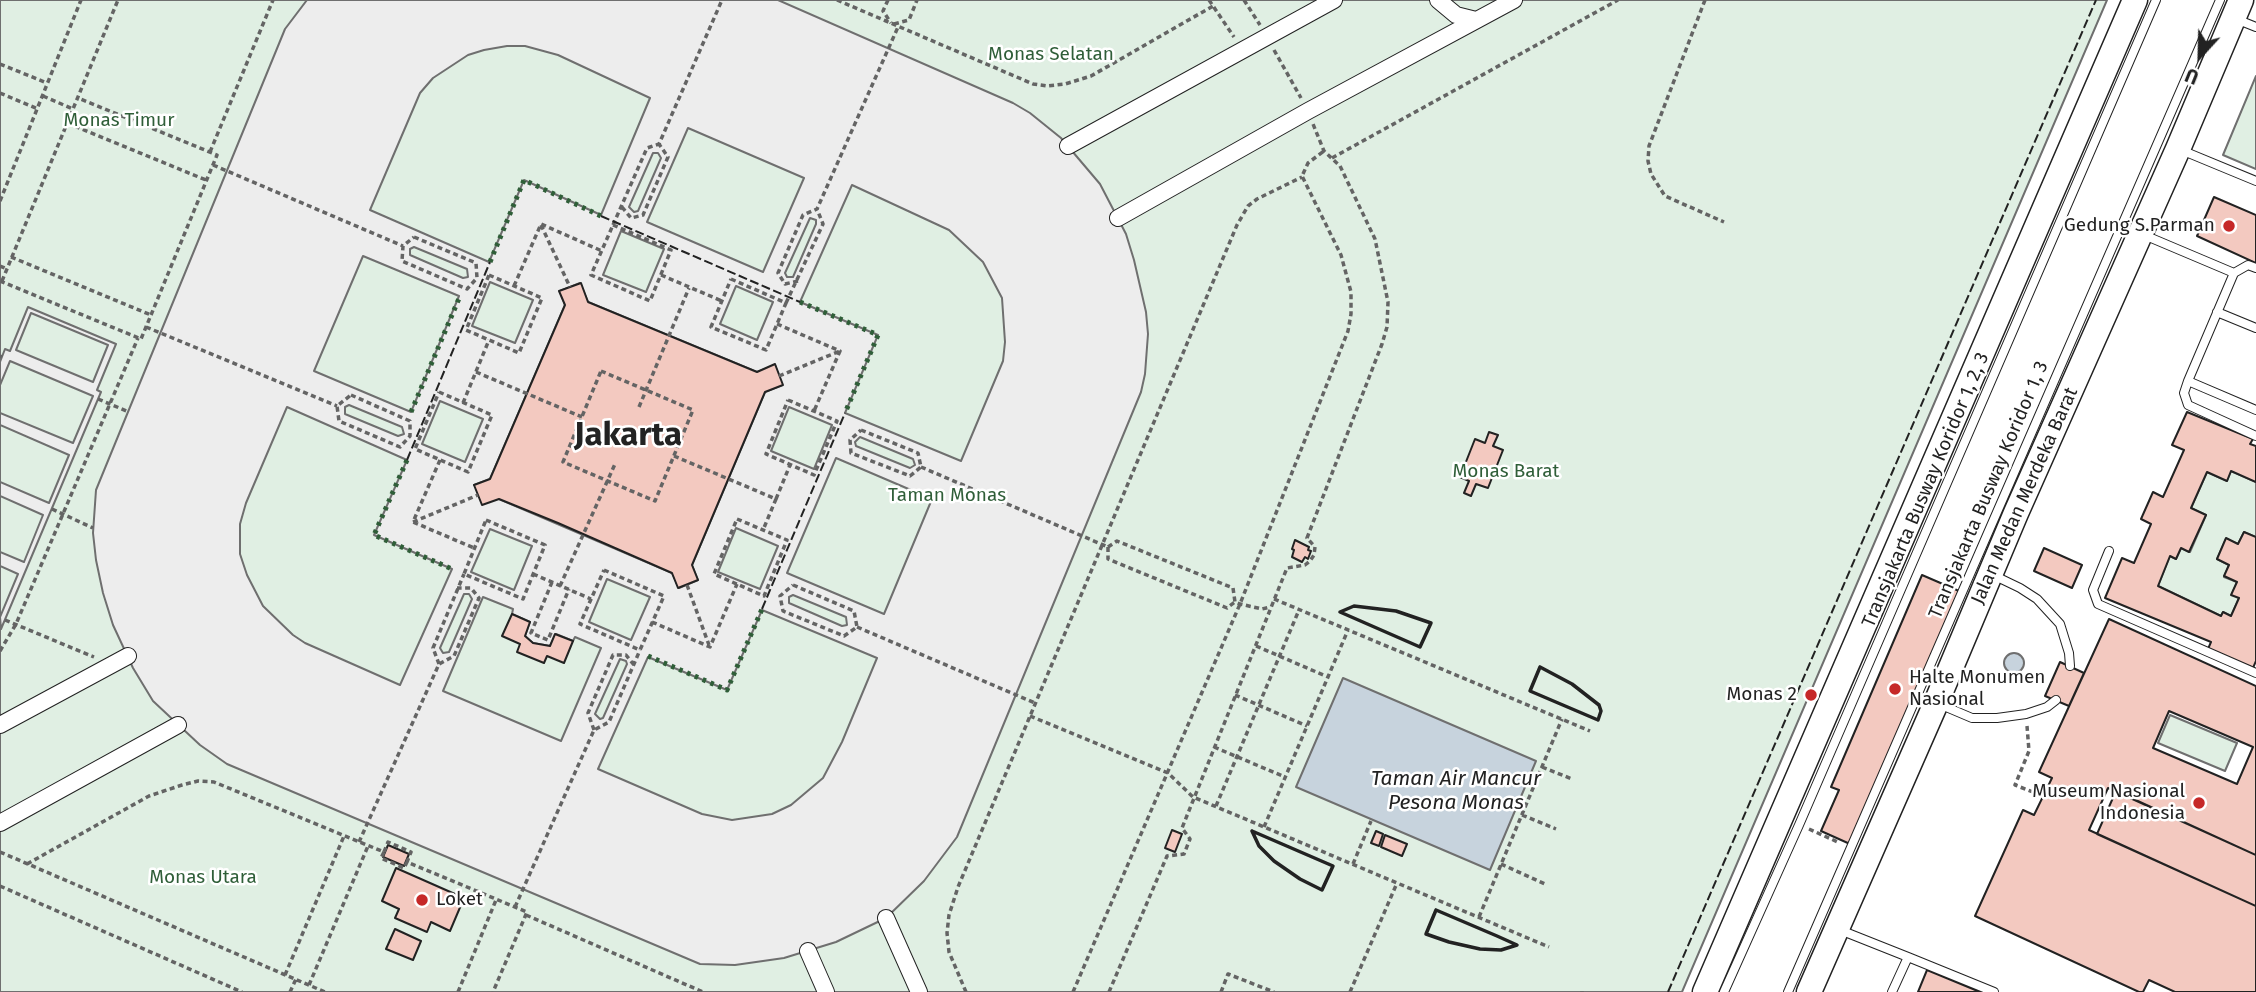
<!DOCTYPE html>
<style>
body{margin:0}
#map{position:relative;width:2256px;height:992px;overflow:hidden;background:#fff;font-family:"Fira Sans",sans-serif}
canvas{display:block}
.north{position:absolute;left:2165px;top:21px;width:70px;height:70px;-webkit-text-stroke:5px #fff;paint-order:stroke;rotate:202deg;font-size:19px;font-weight:700;line-height:28px;text-align:center;color:#222}
.north::after{content:'';display:block;margin:auto;width:24px;height:32px;background:#222;clip-path:polygon(50% 0,100% 100%,50% 72%,0 100%)}
</style>
<div id="map">
<canvas width="2256" height="992"></canvas>
<div class="north">U</div>
</div>
<script>
const c = document.querySelector('canvas').getContext('2d');
c.lineJoin = 'round';
function fill(path, color) {
  c.fillStyle = color;
  c.fill(path, 'evenodd');
}
function poly(rows) {
  const path = new Path2D();
  for (const r of rows) {
    if (r.length === 3) {
      path.moveTo(r[0] + r[2], r[1]);
      path.arc(r[0], r[1], r[2], 0, 2 * Math.PI);
      continue;
    }
    path.moveTo(r[0], r[1]);
    for (let i = 2; i < r.length; i += 2) path.lineTo(r[i], r[i + 1]);
  }
  return path;
}
function strokePath(path, color, width, dash) {
  c.strokeStyle = color;
  c.lineWidth = width;
  c.lineCap = dash ? 'butt' : 'round';
  c.setLineDash(dash || []);
  c.stroke(path);
}
function drawText(font, color, halo, rows, align = 'center') {
  c.font = font + ' "Fira Sans",sans-serif';
  c.lineWidth = 5;
  c.setLineDash([]);
  c.textBaseline = 'middle';
  c.strokeStyle = halo;
  c.fillStyle = color;
  for (const [text, x, y, turn = 0] of rows) {
    c.save();
    c.translate(x, y);
    c.rotate((+turn || 0) * Math.PI / 180);
    c.textAlign = isNaN(turn) ? turn : align;
    if (halo) c.strokeText(text, 0, 0);
    c.fillText(text, 0, 0);
    c.restore();
  }
}
const green = poly([
 [0,0,2107,0,1682,992,0,992,0,0],
 [2256,76,2256,169,2223,155,2256,76],
 [2231,471,2256,482,2256,537,2244,532,2238,544,2226,539,2217,559,2229,565,2224,577,2237,582,2232,594,2239,598,2231,616,2223,612,2221,616,2158,586,2170,556,2176,559,2181,548,2190,552,2206,515,2191,508,2207,472,2227,481,2231,471],
 [2170,715,2237,743,2225,771,2158,743,2170,715]
]);
fill(green, '#e0efe3');
strokePath(green, '#6f6f6f', 2);
const parking = poly([
 [307,0,778,0,1013,103,1030,113,1061,138,1100,184,1126,234,1134,260,1146,312,1148,334,1145,374,1141,392,957,837,924,881,886,918,836,942,784,958,735,965,700,964,227,764,200,745,153,701,133,668,113,625,103,593,96,560,93,533,96,490,285,29,307,0],
 [507,46,525,46,558,55,650,98,601,215,524,180,489,262,370,210,420,93,433,78,468,55,484,50,507,46],
 [688,128,804,178,763,272,647,222,688,128],
 [653,153,658,153,661,158,638,211,634,212,629,207,653,153],
 [852,185,949,230,983,262,1002,298,1005,342,1003,361,961,461,845,413,878,335,800,302,852,185],
 [810,218,816,220,816,224,793,277,787,277,785,273,810,218],
 [621,231,664,249,646,292,603,275,621,231],
 [414,247,467,269,468,277,463,278,410,255,410,249,414,247],
 [363,256,459,296,411,412,314,371,363,256],
 [490,282,533,300,515,343,472,326,490,282],
 [580,283,588,302,757,372,775,365,782,385,765,392,692,565,698,580,679,588,672,573,499,499,474,485,490,479,565,305,560,291,580,283],
 [736,286,773,302,757,340,720,324,736,286],
 [440,401,483,419,465,462,422,444,440,401],
 [349,405,402,427,404,434,398,436,345,414,345,407,349,405],
 [287,407,407,460,374,535,452,569,400,685,305,643,293,635,263,606,247,575,240,554,240,524,246,503,287,407],
 [789,407,832,425,814,469,771,451,789,407],
 [860,437,913,459,915,465,910,468,856,446,855,442,860,437],
 [836,458,932,499,884,614,787,573,836,458],
 [736,528,778,546,760,589,718,572,736,528],
 [490,529,532,546,514,590,471,572,490,529],
 [607,579,650,597,631,640,589,622,607,579],
 [464,594,469,594,472,599,449,652,443,653,440,648,464,594],
 [793,595,846,617,847,625,842,626,789,603,789,597,793,595],
 [483,597,513,609,512,614,530,622,525,636,533,643,550,646,556,634,573,641,575,637,601,648,561,741,443,691,483,597],
 [762,610,877,658,842,742,823,778,791,805,772,814,732,820,702,814,598,769,648,657,727,690,762,610],
 [620,659,626,661,627,664,603,718,600,719,595,714,620,659],
 [28,307,116,344,97,390,101,392,1,629,0,617,18,574,0,566,0,552,24,562,43,515,0,496,0,482,49,503,69,455,0,425,0,413,73,443,93,396,10,361,0,385,0,362,5,349,10,351,28,307],
 [31,313,108,345,93,382,16,350,31,313]
]);
fill(parking, '#ededed');
strokePath(parking, '#6f6f6f', 2);
const water = poly([
 [2014,663,10],
 [1343,678,1536,761,1490,870,1296,787,1343,678]
]);
fill(water, '#c7d3dd');
strokePath(water, '#6f6f6f', 2);
const building = poly([
 [2214,197,2256,215,2256,263,2197,236,2214,197],
 [581,283,588,302,757,372,775,364,783,385,765,392,692,565,698,580,678,588,672,573,558,523,499,499,482,505,474,485,490,479,565,305,559,291,581,283],
 [2187,412,2253,439,2250,444,2256,446,2256,482,2231,471,2227,481,2207,472,2191,508,2206,515,2189,552,2181,548,2176,559,2170,556,2158,586,2221,616,2223,612,2231,616,2239,598,2231,595,2237,582,2224,576,2229,565,2217,559,2226,538,2238,544,2244,532,2256,537,2256,661,2253,668,2208,649,2211,642,2105,598,2122,558,2134,563,2151,524,2141,519,2153,492,2163,497,2184,450,2172,445,2187,412],
 [1489,432,1498,435,1493,446,1503,450,1488,488,1476,484,1471,496,1464,493,1469,481,1460,477,1475,439,1485,443,1489,432],
 [1295,540,1309,547,1308,550,1311,551,1308,559,1305,557,1302,562,1292,557,1294,550,1292,549,1295,540],
 [2044,548,2082,565,2072,588,2034,571,2044,548],
 [1922,575,1959,591,1850,844,1821,831,1839,790,1831,787,1922,575],
 [512,614,530,622,525,636,533,643,550,646,555,634,573,641,564,663,547,656,544,663,517,652,520,644,502,636,512,614],
 [2109,619,2256,686,2256,855,2108,788,2089,830,2256,906,2256,992,2175,992,2149,980,2143,992,2139,992,1975,916,2023,810,2034,815,2052,778,2039,772,2109,619],
 [2169,711,2253,747,2237,784,2153,748,2169,711],
 [2060,662,2084,673,2069,706,2045,696,2060,662],
 [2116,791,2256,855,2256,906,2097,834,2116,791],
 [1172,830,1182,834,1175,852,1165,848,1172,830],
 [1376,831,1383,834,1379,846,1371,843,1376,831],
 [1385,835,1407,844,1402,856,1381,847,1385,835],
 [388,845,409,854,404,866,383,857,388,845],
 [396,868,464,898,450,931,431,922,427,932,395,918,399,909,382,901,396,868],
 [395,929,421,941,413,960,386,949,395,929],
 [1927,970,1980,992,1918,992,1927,970]
]);
fill(building, '#f3c9c0');
strokePath(building, '#222', 2);
const lane = poly([
 [2236,19,2256,27],
 [2181,150,2256,181],
 [2144,235,2234,273],
 [2256,268,2248,265,2234,273,2188,381,2256,410],
 [2217,312,2256,328],
 [2188,381,2184,393,2188,405,2256,436],
 [2109,551,2093,590,2098,604,2256,673],
 [1993,575,2020,588,2037,599,2060,624,2069,653,2070,666],
 [1939,704,1972,718,1997,718,2026,714,2047,707,2056,700],
 [1840,930,1908,957,1892,992],
 [1908,957,1994,992],
 [1724,992,1799,825,2156,0],
 [1788,992,2220,0]
]);
const street = poly([
 [1438,0,1456,15,1476,20],
 [1068,146,1334,0],
 [1118,218,1308,111,1514,0],
 [0,725,128,656],
 [0,823,178,725],
 [886,918,919,992],
 [808,951,826,992]
]);
const primary = poly([
 [1705,992,2135,0],
 [1809,992,1936,703,2016,513,2178,149,2241,0]
]);
strokePath(lane, '#222', 10);
strokePath(street, '#222', 18);
strokePath(primary, '#222', 27);
strokePath(poly([
 [837,0,1033,84,1047,86,1065,84,1091,76,1213,6],
 [888,0,883,11,891,23],
 [1209,0,1234,37],
 [1244,0,1260,25],
 [1705,0,1649,146,1648,161,1651,174,1665,196,1724,222],
 [894,24,909,20,917,0],
 [1274,50,1301,98],
 [0,64,47,83],
 [0,93,38,109],
 [43,96,73,109],
 [67,123,206,180],
 [210,152,273,0],
 [1332,158,1618,0],
 [213,165,403,246],
 [0,201,81,0],
 [622,207,631,218,643,215,668,157,659,144],
 [541,225,570,287],
 [613,225,647,148,659,144,722,0],
 [613,225,671,250,650,301,591,275,613,225],
 [414,237,476,263,477,278,467,289,402,261,403,246,414,237],
 [11,257,151,315],
 [0,266,7,269],
 [489,275,542,298,519,353,466,330,489,275],
 [661,275,722,301],
 [731,279,786,303,766,350,711,327,731,279],
 [0,281,141,339,151,315,217,155,78,98],
 [2,281,118,0],
 [798,281,785,284,778,273,803,215,817,209,898,27],
 [514,286,541,224,602,251],
 [786,303,823,224,817,209],
 [777,324,840,351,814,411],
 [146,327,337,406],
 [0,356,2,357],
 [601,371,693,410,655,501,563,462,601,371],
 [476,372,582,417],
 [779,376,840,351],
 [439,392,492,415,468,472,415,449,439,392],
 [351,395,410,421,410,436,400,447,339,421,337,406,351,395],
 [98,399,129,412],
 [788,400,837,421,814,475,766,454,788,400],
 [463,403,489,340],
 [639,407,689,288],
 [861,430,918,453,921,467,910,476,851,453,850,440,861,430],
 [674,456,776,499,763,530],
 [440,460,413,522,474,548],
 [921,467,1108,547],
 [776,499,790,465],
 [52,509,93,528],
 [737,519,787,540,764,596,714,574,737,519],
 [486,520,545,545,523,599,464,574,486,520],
 [413,522,478,495],
 [1108,547,1117,541,1233,588,1235,602,1240,604,1262,609,1270,607],
 [1108,547,1108,559,1227,608,1235,602],
 [604,570,664,596,640,650,580,624,604,570],
 [533,574,591,599],
 [552,582,531,633,548,640,569,589],
 [687,585,709,645],
 [793,585,854,611,857,627,844,636,783,611,780,596,793,585],
 [560,586,615,464],
 [1274,599,1590,731],
 [5,620,94,657],
 [652,622,710,647,737,584],
 [857,627,1035,703],
 [1256,646,1328,677],
 [0,651,16,624,138,338],
 [439,664,433,648,464,574],
 [1235,695,1307,726],
 [1030,716,1168,773,1193,797,1549,947],
 [2027,726,2029,751,2015,785,2043,796],
 [594,730,588,713,613,655,626,655,634,665],
 [1214,747,1285,777],
 [1542,767,1572,779],
 [1216,806,1299,610],
 [1522,815,1556,829],
 [1264,827,1348,630],
 [1809,829,1840,843],
 [359,842,439,664,454,656,479,598,471,588,457,588],
 [0,852,325,992],
 [384,852,388,842,411,852,407,862],
 [27,864,149,796,182,785,198,781,214,782,384,852,381,858,404,868,407,862,527,912,493,992],
 [1353,864,1371,821],
 [1501,864,1545,884],
 [0,886,242,992],
 [515,907,594,730,609,722,640,650],
 [526,915,703,992],
 [1479,917,1562,719],
 [285,975,344,836],
 [309,985,368,846],
 [290,992,296,979],
 [458,992,496,900],
 [966,992,949,952,947,933,949,915,958,887,1237,225,1248,206,1257,199,1302,177],
 [1073,992,1240,604,1348,331,1351,314,1351,292,1341,255,1302,176,1308,163,1324,151],
 [1109,992,1167,856,1184,854,1190,839,1182,828,1287,568,1305,565,1310,561,1314,555,1315,547,1307,538,1382,344,1387,327,1388,302,1375,239,1340,166,1324,151,1313,124],
 [1221,992,1228,974,1274,992],
 [1350,992,1397,883],
 [1582,992,1582,991]
]), '#646464', 3.5, [5, 3.5]);
strokePath(lane, '#fff', 8);
strokePath(street, '#fff', 16);
strokePath(primary, '#fff', 24);
strokePath(poly([
 [490,262,524,180,601,216],
 [800,302,878,335,845,413],
 [411,412,460,296],
 [407,460,374,535,452,569],
 [648,656,727,690,762,609]
]), '#2f5e38', 5, [3.5, 5]);
strokePath(poly([
 [601,216,800,302],
 [407,460,490,262],
 [762,609,845,413],
 [1668,992,2096,0]
]), '#222', 2, [9, 3.5]);
strokePath(poly([
 [1354,606,1396,611,1431,623,1420,647,1340,612,1354,606],
 [1540,667,1572,684,1599,705,1601,711,1598,720,1530,691,1540,667],
 [1252,831,1333,866,1322,890,1300,879,1274,861,1259,846,1252,831],
 [1436,910,1497,936,1517,945,1501,950,1480,949,1449,942,1426,934,1436,910]
]), '#222', 3.5);
for (const [x, y, r, color] of [
 [2229,226,7,"#c62828"],
 [1895,689,7,"#c62828"],
 [1811,695,7,"#c62828"],
 [2199,803,7,"#c62828"],
 [422,900,7,"#c62828"]
]) {
  const dot = new Path2D();
  dot.arc(x, y, r, 0, 2 * Math.PI);
  c.fillStyle = color;
  c.fill(dot);
  strokePath(dot, '#fff', 2.5);
}
drawText('19px', '#2f5e38', '#fff', [
 ["Monas Selatan",1051,55],
 ["Monas Timur",119,121],
 ["Monas Barat",1506,472],
 ["Taman Monas",947,496],
 ["Monas Utara",203,878]
]);
drawText('19px', '#222', '#fff', [
 ["Gedung S.Parman",2215,226],
 ["Halte Monumen",1909,678,"left"],
 ["Nasional",1909,700,"left"],
 ["Monas 2",1797,695],
 ["Museum Nasional",2185,792],
 ["Indonesia",2185,814],
 ["Loket",436,900,"left"]
], 'right');
drawText('19px', '#222', '#fff', [
 ["Transjakarta Busway Koridor 1, 2, 3",1926,490,-67],
 ["Transjakarta Busway Koridor 1, 3",1989,490,-67],
 ["Jalan Medan Merdeka Barat",2025,496,-66]
]);
drawText('italic 21px', '#222', '#fff', [
 ["Taman Air Mancur",1456,779],
 ["Pesona Monas",1456,803]
]);
drawText('bold 33px', '#222', '#fff', [
 ["Jakarta",628,436]
]);
</script>
